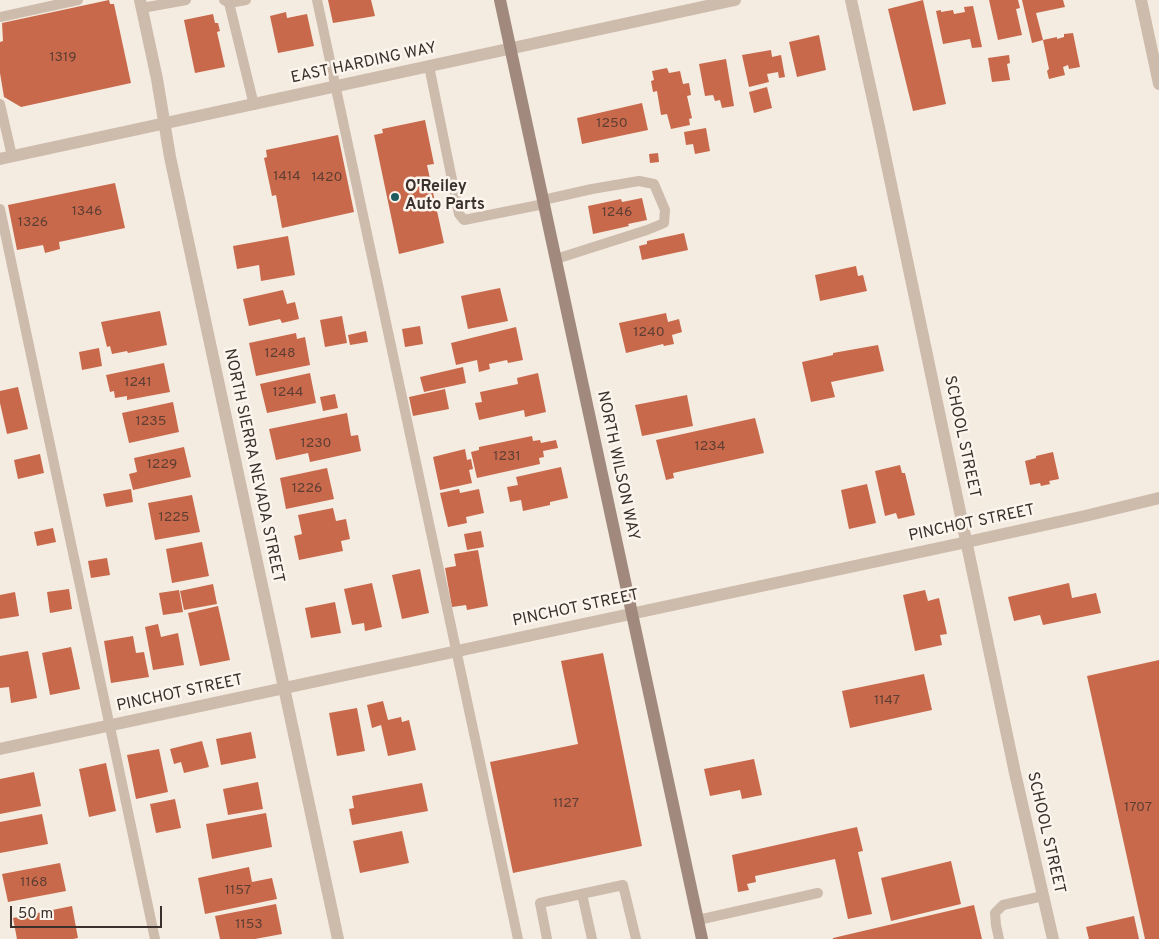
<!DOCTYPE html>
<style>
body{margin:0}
#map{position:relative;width:1159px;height:939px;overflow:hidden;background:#f4ebe1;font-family:Overpass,sans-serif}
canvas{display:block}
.scale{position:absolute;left:10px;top:906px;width:152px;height:22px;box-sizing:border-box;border:2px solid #3b302b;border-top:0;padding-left:6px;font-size:15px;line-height:18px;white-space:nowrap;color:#3b302b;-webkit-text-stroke:4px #fbf5ee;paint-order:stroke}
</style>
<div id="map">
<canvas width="1159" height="939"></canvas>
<div class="scale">50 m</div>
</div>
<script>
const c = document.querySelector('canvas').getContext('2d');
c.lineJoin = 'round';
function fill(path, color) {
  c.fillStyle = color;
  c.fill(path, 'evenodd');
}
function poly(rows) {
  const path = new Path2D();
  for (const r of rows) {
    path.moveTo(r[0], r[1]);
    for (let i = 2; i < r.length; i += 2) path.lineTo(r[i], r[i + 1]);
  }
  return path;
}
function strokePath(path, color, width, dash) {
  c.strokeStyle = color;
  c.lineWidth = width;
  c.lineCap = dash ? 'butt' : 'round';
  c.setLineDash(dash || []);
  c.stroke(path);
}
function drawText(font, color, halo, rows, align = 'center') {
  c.font = font + ' Overpass,sans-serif';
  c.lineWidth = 5;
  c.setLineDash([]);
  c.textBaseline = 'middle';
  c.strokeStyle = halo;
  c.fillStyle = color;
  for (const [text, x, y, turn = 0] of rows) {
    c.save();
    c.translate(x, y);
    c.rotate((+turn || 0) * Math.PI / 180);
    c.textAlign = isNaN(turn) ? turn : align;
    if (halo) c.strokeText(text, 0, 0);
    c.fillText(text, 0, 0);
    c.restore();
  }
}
fill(poly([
 [109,0,110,4,114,4,131,83,21,107,4,97,0,73,0,42,3,41,2,23],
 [328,0,371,0,375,16,333,23],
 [923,0,946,104,913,111,888,9],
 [989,0,1018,0,1020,8,1016,9,1022,35,998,40],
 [1022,0,1063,0,1065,7,1036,13,1043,40,1032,43],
 [973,6,982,47,972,48,970,39,943,44,936,11,941,10,941,12,953,10,954,14,965,12,964,7],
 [286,12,287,18,307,14,314,46,278,53,270,16],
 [213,14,215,23,218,23,220,31,217,32,225,67,195,73,184,20],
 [1073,33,1080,67,1069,69,1068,65,1063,67,1065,75,1049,79,1047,71,1049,69,1043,40,1057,37,1057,39,1064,37,1064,34],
 [819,35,826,70,797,77,789,42],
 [771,50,772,57,781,55,785,77,779,78,778,72,767,74,769,82,749,87,742,55],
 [1009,55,1010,63,1007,64,1010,80,992,82,988,58],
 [726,59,734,106,722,108,720,100,715,101,713,95,705,96,699,64],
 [667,68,669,73,680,71,683,84,689,83,691,95,687,96,692,118,689,119,690,125,671,129,667,114,661,115,657,91,653,92,651,81,654,80,652,71],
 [767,87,772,108,754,113,749,92],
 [642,103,648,130,582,144,577,118],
 [425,120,434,164,427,165,444,243,399,254,374,135,383,133,382,129],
 [706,128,710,151,695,154,693,144,686,145,684,132],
 [338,135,354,212,282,228,276,195,272,196,264,158,267,157,266,150],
 [658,153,659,162,650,163,649,154],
 [115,183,125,228,59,242,60,249,45,253,43,245,17,250,8,205],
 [642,198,647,220,628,224,629,226,593,234,588,206,621,199,622,202],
 [684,233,688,250,642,260,639,246,647,244,647,241],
 [288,236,295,275,261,281,259,265,237,269,233,246],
 [856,266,858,276,863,275,867,291,820,301,815,275],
 [500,288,508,321,468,329,461,296],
 [283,290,287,304,295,302,299,319,282,323,280,319,249,326,243,299],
 [160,311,167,345,128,353,127,351,112,354,110,346,107,347,101,322],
 [666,313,668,322,679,319,682,332,672,335,674,344,664,346,663,344,626,353,619,323],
 [342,316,347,343,325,347,320,320],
 [420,326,423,344,405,347,402,329],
 [516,327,523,360,508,363,507,360,489,364,490,369,479,372,477,360,456,365,451,343],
 [366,331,368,342,350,345,348,335],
 [296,333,297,339,305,337,310,365,256,376,249,343],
 [878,345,884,371,831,382,835,397,811,402,802,362,833,355,833,353],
 [99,348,102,366,82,370,79,352],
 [164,363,170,392,127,400,127,396,115,398,114,391,110,392,106,375],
 [463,367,466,383,424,392,420,377],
 [310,373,316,403,267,413,260,384],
 [538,373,546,412,525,417,524,410,479,420,475,403,482,402,480,392,518,384,517,378],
 [18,387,28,429,7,434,0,403,0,391],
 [445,389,449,409,413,416,409,397],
 [335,394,338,408,323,411,320,397],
 [687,395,693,426,642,436,635,405],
 [173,402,179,432,129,443,122,413],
 [347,413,351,436,358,435,361,451,310,462,308,453,276,460,269,429],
 [755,418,764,453,673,473,674,478,666,480,656,440],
 [532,436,533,441,540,440,541,443,556,440,558,448,543,451,544,457,539,458,540,464,477,478,471,452,479,450,479,447],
 [184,447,191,477,133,490,129,474,137,472,134,458],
 [465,449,467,460,471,459,473,469,469,470,472,483,440,490,433,457],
 [1053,452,1059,479,1049,481,1050,484,1041,486,1040,483,1030,485,1025,461,1036,458,1036,456],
 [40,454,44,473,18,479,14,460],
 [900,465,902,473,905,473,915,515,898,519,896,513,885,516,875,471],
 [561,467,568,498,550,502,550,505,523,511,521,500,510,502,507,487,518,485,516,477],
 [327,468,334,499,286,509,280,478],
 [867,484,876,523,849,529,841,490],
 [131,489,133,502,106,507,103,494],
 [459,489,460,493,479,489,484,513,466,517,467,523,448,527,440,493],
 [192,495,200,532,155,540,148,503],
 [333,508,336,521,346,519,350,539,341,541,343,551,299,560,294,536,302,534,298,515],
 [53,528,56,542,37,546,34,532],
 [481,531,484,547,467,550,464,534],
 [202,542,209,576,172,583,166,549],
 [478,550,488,606,467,610,466,605,452,607,445,568,456,566,454,554],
 [107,558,110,575,91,578,88,561],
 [420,569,429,613,402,619,392,575],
 [372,583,382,627,365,631,364,623,352,625,344,589],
 [1069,583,1072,598,1096,593,1101,613,1043,625,1040,615,1014,621,1008,597],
 [213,584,217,604,184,610,180,591],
 [69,589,72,609,50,613,47,592],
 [179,590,183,612,163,615,159,593],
 [925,590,928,601,939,598,947,634,940,635,942,645,915,651,903,595],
 [15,592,19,616,0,619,0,595],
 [335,602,341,633,311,638,305,608],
 [218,606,230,660,200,666,188,613],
 [158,624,161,637,178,633,184,665,153,670,145,627],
 [133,636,136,653,144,652,149,677,111,683,104,641],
 [71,647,80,689,50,695,42,653],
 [28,651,37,698,11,703,9,687,0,688,0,656],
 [603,653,642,846,513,873,490,762,578,744,561,661],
 [1159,660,1159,939,1145,939,1087,676],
 [924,674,932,710,850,728,842,691],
 [383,701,388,720,401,717,402,722,409,720,416,750,388,756,381,725,372,728,367,705],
 [357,708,365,751,337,756,329,713],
 [251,732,256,758,221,765,216,739],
 [202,741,209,767,184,773,181,762,174,764,170,749],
 [159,749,168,792,136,799,127,755],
 [754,759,762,795,742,799,740,790,710,796,704,769],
 [106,763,116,811,89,817,79,769],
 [34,772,41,806,0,814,0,779],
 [258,782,263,809,228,815,223,789],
 [422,783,428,811,352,825,349,809,354,808,352,796],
 [175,799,181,828,156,833,150,804],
 [266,813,272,847,212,859,206,824],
 [42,814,48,844,0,853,0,822],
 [857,827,863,851,858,852,872,914,848,919,835,859,755,876,756,882,747,884,749,890,738,892,732,855],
 [402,831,409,863,360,873,353,841],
 [951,861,961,904,891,921,881,878],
 [60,863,66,891,8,902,2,874],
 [249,867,252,882,272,878,277,899,205,914,198,878],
 [276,904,282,934,255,939,220,939,215,916],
 [974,905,982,939,833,939,833,938],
 [72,906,78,938,73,939,17,939,13,918],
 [1134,916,1139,939,1089,939,1086,927]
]), '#c8694b');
strokePath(poly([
 [224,0,229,3,231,11,254,105],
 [317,0,518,939],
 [229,3,246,0],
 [142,8,186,0],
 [0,17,78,0],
 [429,66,459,214,464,220,544,204],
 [0,104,12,156],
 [543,200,592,189,639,181,654,184,665,210,664,223,647,230,556,259],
 [0,209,155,939],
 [582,894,592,939],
 [698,920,818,893],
 [547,939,540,903,623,885,636,939],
 [999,939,996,925,995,913,1003,905,1043,896]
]), '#cdbbac', 10);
strokePath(poly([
 [140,0,157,79,170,157,338,939],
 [851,0,879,127,1015,773,1053,939],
 [1141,0,1159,84],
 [0,749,967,542,1085,516,1159,498]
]), '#cdbbac', 12);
strokePath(poly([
 [0,159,735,0]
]), '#cdbbac', 12);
strokePath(poly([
 [500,0,702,939]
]), '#a18a7d', 12);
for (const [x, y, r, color] of [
 [395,197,5,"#1f5a5e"]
]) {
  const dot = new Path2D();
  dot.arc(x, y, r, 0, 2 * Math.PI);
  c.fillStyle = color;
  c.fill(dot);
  strokePath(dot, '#fbf5ee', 2);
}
drawText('14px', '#5e3e33', null, [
 ["1319",63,58],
 ["1250",612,124],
 ["1414",287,177],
 ["1420",327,178],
 ["1346",87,212],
 ["1246",617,213],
 ["1326",33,223],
 ["1240",649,333],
 ["1248",280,354],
 ["1241",138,383],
 ["1244",288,393],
 ["1235",151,422],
 ["1230",316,444],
 ["1234",710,447],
 ["1231",507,457],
 ["1229",162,465],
 ["1226",307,489],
 ["1225",174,518],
 ["1147",887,701],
 ["1127",566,804],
 ["1707",1138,808],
 ["1168",34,883],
 ["1157",238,891],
 ["1153",249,925]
]);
drawText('16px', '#3b302b', '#fbf5ee', [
 ["EAST HARDING WAY",364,64,-12],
 ["SCHOOL STREET",961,437,78],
 ["NORTH SIERRA NEVADA STREET",253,466,78],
 ["NORTH WILSON WAY",617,466,78],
 ["PINCHOT STREET",972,524,-12],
 ["PINCHOT STREET",576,609,-12],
 ["PINCHOT STREET",180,694,-12],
 ["SCHOOL STREET",1045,833,77]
]);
drawText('bold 16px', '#3b302b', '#fbf5ee', [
 ["O'Reiley",405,188],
 ["Auto Parts",405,206]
], 'left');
</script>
